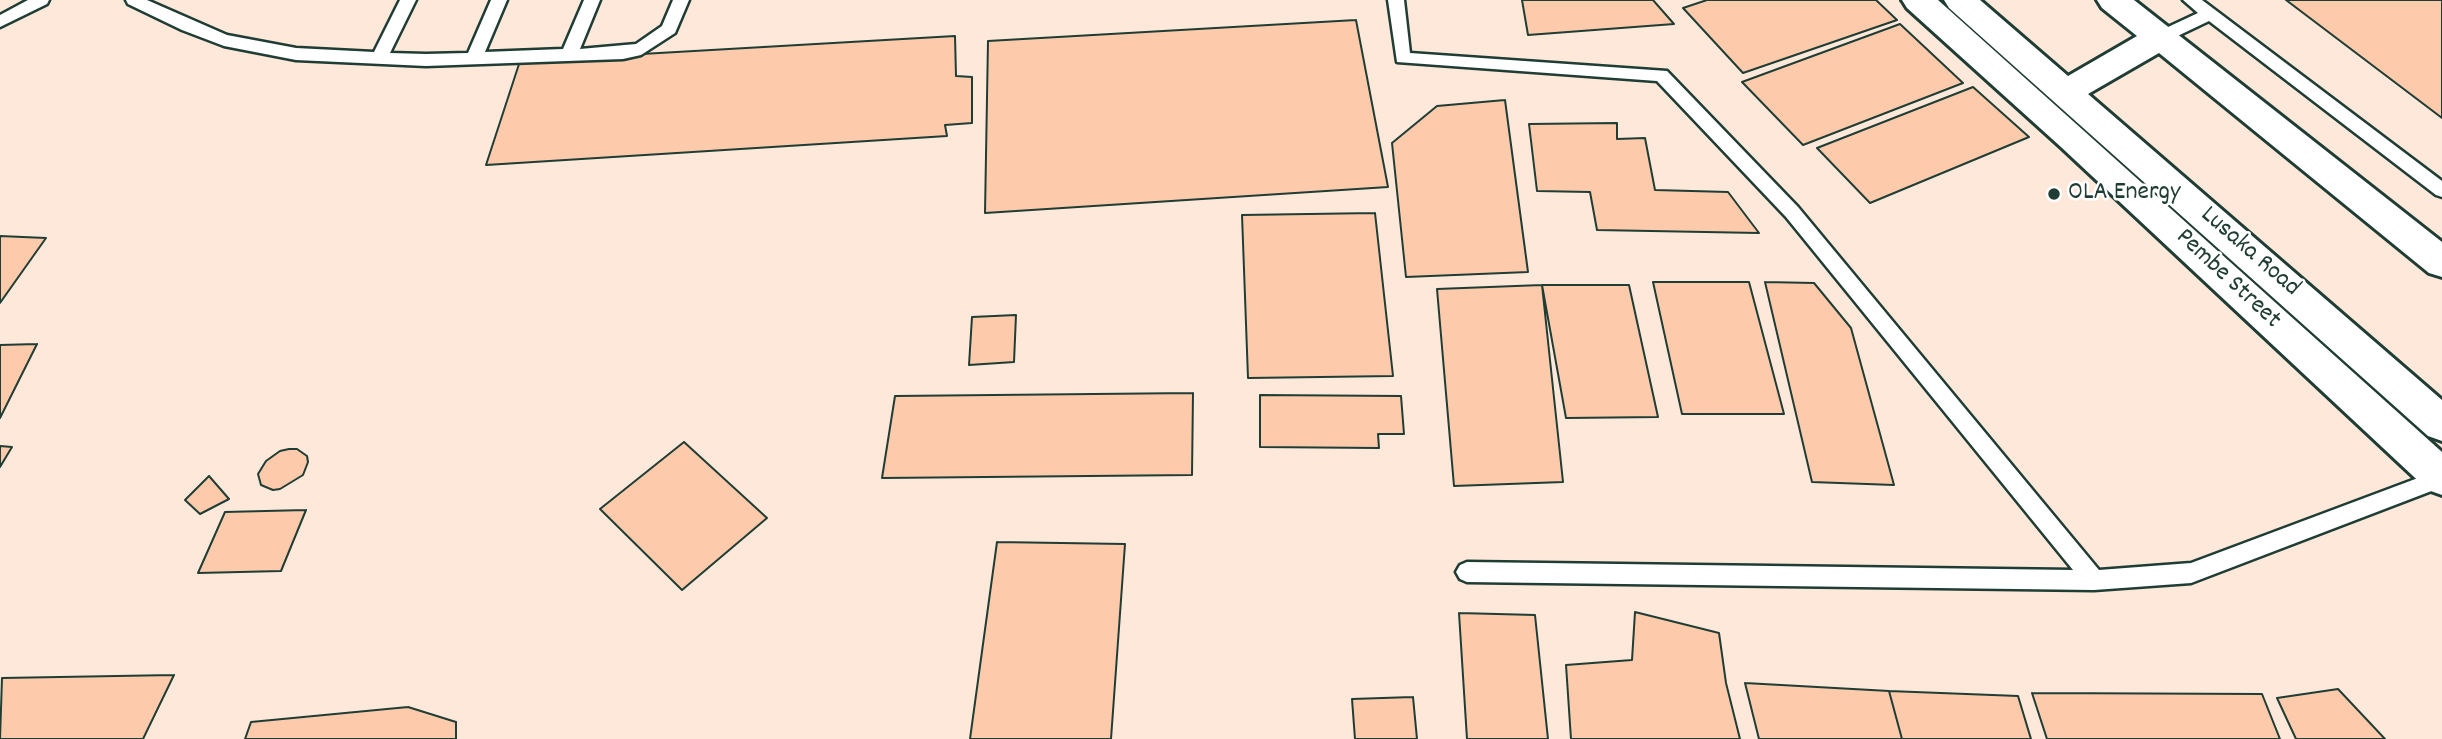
<!DOCTYPE html>
<style>
body{margin:0}
canvas{display:block;background:#fff5ee}
</style>
<canvas width="2442" height="739"></canvas>
<script>
const c = document.querySelector('canvas').getContext('2d');
c.lineJoin = 'round';
function fill(path, color) {
  c.fillStyle = color;
  c.fill(path, 'evenodd');
}
function poly(rows) {
  const path = new Path2D();
  for (const r of rows) {
    path.moveTo(r[0], r[1]);
    for (let i = 2; i < r.length; i += 2) path.lineTo(r[i], r[i + 1]);
  }
  return path;
}
function strokePath(path, color, width, dash) {
  c.strokeStyle = color;
  c.lineWidth = width;
  c.lineCap = dash ? 'butt' : 'round';
  c.setLineDash(dash || []);
  c.stroke(path);
}
function drawText(font, color, halo, rows, align = 'center') {
  c.font = font + ' Dekko,sans-serif';
  c.lineWidth = 5;
  c.setLineDash([]);
  c.textBaseline = 'middle';
  c.strokeStyle = halo;
  c.fillStyle = color;
  for (const [text, x, y, turn = 0] of rows) {
    c.save();
    c.translate(x, y);
    c.rotate((+turn || 0) * Math.PI / 180);
    c.textAlign = isNaN(turn) ? turn : align;
    if (halo) c.strokeText(text, 0, 0);
    c.fillText(text, 0, 0);
    c.restore();
  }
}
fill(poly([
 [0,0,2442,0,2442,739,0,739]
]), '#fee8da');
const building = poly([
 [1522,0,1653,0,1674,24,1528,35,1522,0],
 [1707,0,1876,0,1897,20,1743,73,1683,8,1707,0],
 [2286,0,2442,0,2442,118,2286,0],
 [1356,20,1388,187,985,213,988,41,1356,20],
 [1900,24,1963,83,1803,145,1742,82,1900,24],
 [955,36,956,76,972,77,972,123,945,125,947,136,486,165,520,61,955,36],
 [1973,87,2029,137,1870,203,1817,148,1973,87],
 [1505,100,1528,272,1406,277,1392,143,1437,106,1505,100],
 [1617,123,1617,139,1645,138,1655,190,1728,192,1759,233,1597,230,1590,192,1537,191,1529,124,1617,123],
 [1375,213,1393,376,1248,378,1242,215,1375,213],
 [0,236,46,238,0,303,0,236],
 [1653,282,1749,282,1784,414,1682,414,1653,282],
 [1765,282,1814,283,1851,328,1894,485,1812,482,1765,282],
 [1542,285,1563,482,1454,486,1437,289,1542,285],
 [1542,285,1629,285,1658,417,1566,418,1542,285],
 [1016,315,1014,362,969,365,972,317,1016,315],
 [37,344,0,418,0,345,37,344],
 [1193,393,1192,475,882,478,895,396,1193,393],
 [1260,395,1401,396,1404,434,1378,434,1379,448,1260,447,1260,395],
 [684,442,767,518,682,590,600,509,684,442],
 [0,446,12,447,0,467,0,446],
 [289,449,297,449,307,456,308,462,303,475,280,489,273,490,261,485,258,474,266,461,280,451,289,449],
 [209,476,229,499,200,514,185,500,209,476],
 [306,510,281,571,198,573,225,512,306,510],
 [997,542,1125,544,1111,739,970,739,997,542],
 [1635,612,1719,633,1726,683,1740,739,1571,739,1566,665,1632,660,1635,612],
 [1459,613,1535,615,1548,739,1467,739,1459,613],
 [174,675,143,739,0,739,2,678,174,675],
 [1745,683,1889,691,1902,739,1759,739,1745,683],
 [2338,689,2385,739,2296,739,2277,698,2338,689],
 [1889,691,2018,696,2031,739,1902,739,1889,691],
 [2032,693,2262,694,2280,739,2047,739,2032,693],
 [1413,697,1417,739,1355,739,1352,699,1413,697],
 [408,707,456,722,456,739,245,739,251,722,408,707]
]);
fill(building, '#fdcbac');
strokePath(building, '#1f3d34', 2);
const service = poly([
 [28,0,49,0,47,4,0,27,0,15,28,0],
 [126,0,147,0,227,35,296,48,374,52,400,0,416,0,390,53,426,54,468,53,491,0,507,0,485,52,563,49,584,0,600,0,580,49,636,44,662,26,673,0,689,0,675,33,641,55,623,59,426,66,296,60,224,46,182,30,128,4,126,0],
 [1388,0,1404,0,1410,53,1667,71,1798,207,2099,570,2191,563,2442,469,2442,487,2191,583,2094,590,1467,582,1460,579,1456,572,1460,565,1467,562,2073,570,1786,217,1657,81,1397,62,1388,0],
 [2183,0,2202,0,2442,181,2442,197,2436,195,2209,21,2165,42,2153,42,2151,38,2153,34,2198,13,2183,0]
]);
const minor = poly([
 [1902,0,1938,0,2442,452,2442,495,2428,490,2061,147,1907,8,1902,0]
]);
const secondary = poly([
 [1944,0,1980,0,2068,76,2137,36,2102,8,2097,0,2134,0,2442,242,2442,277,2429,273,2159,53,2088,94,2442,400,2442,441,2428,436,1949,8,1944,0]
]);
strokePath(service, '#1f3d34', 5);
strokePath(minor, '#1f3d34', 6);
strokePath(secondary, '#1f3d34', 6);
fill(service, '#fff');
fill(minor, '#fff');
fill(secondary, '#fff');
for (const [x, y, r, color] of [
 [2054,194,7,"#1f3d34"]
]) {
  const dot = new Path2D();
  dot.arc(x, y, r, 0, 2 * Math.PI);
  c.fillStyle = color;
  c.fill(dot);
  strokePath(dot, '#fff', 2.5);
}
drawText('26px', '#1f3d34', '#fff', [
 ["OLA Energy",2068,194]
], 'left');
drawText('26px', '#1f3d34', '#fff', [
 ["Lusaka Road",2249,253,41],
 ["Pembe Street",2227,280,43]
]);
</script>
